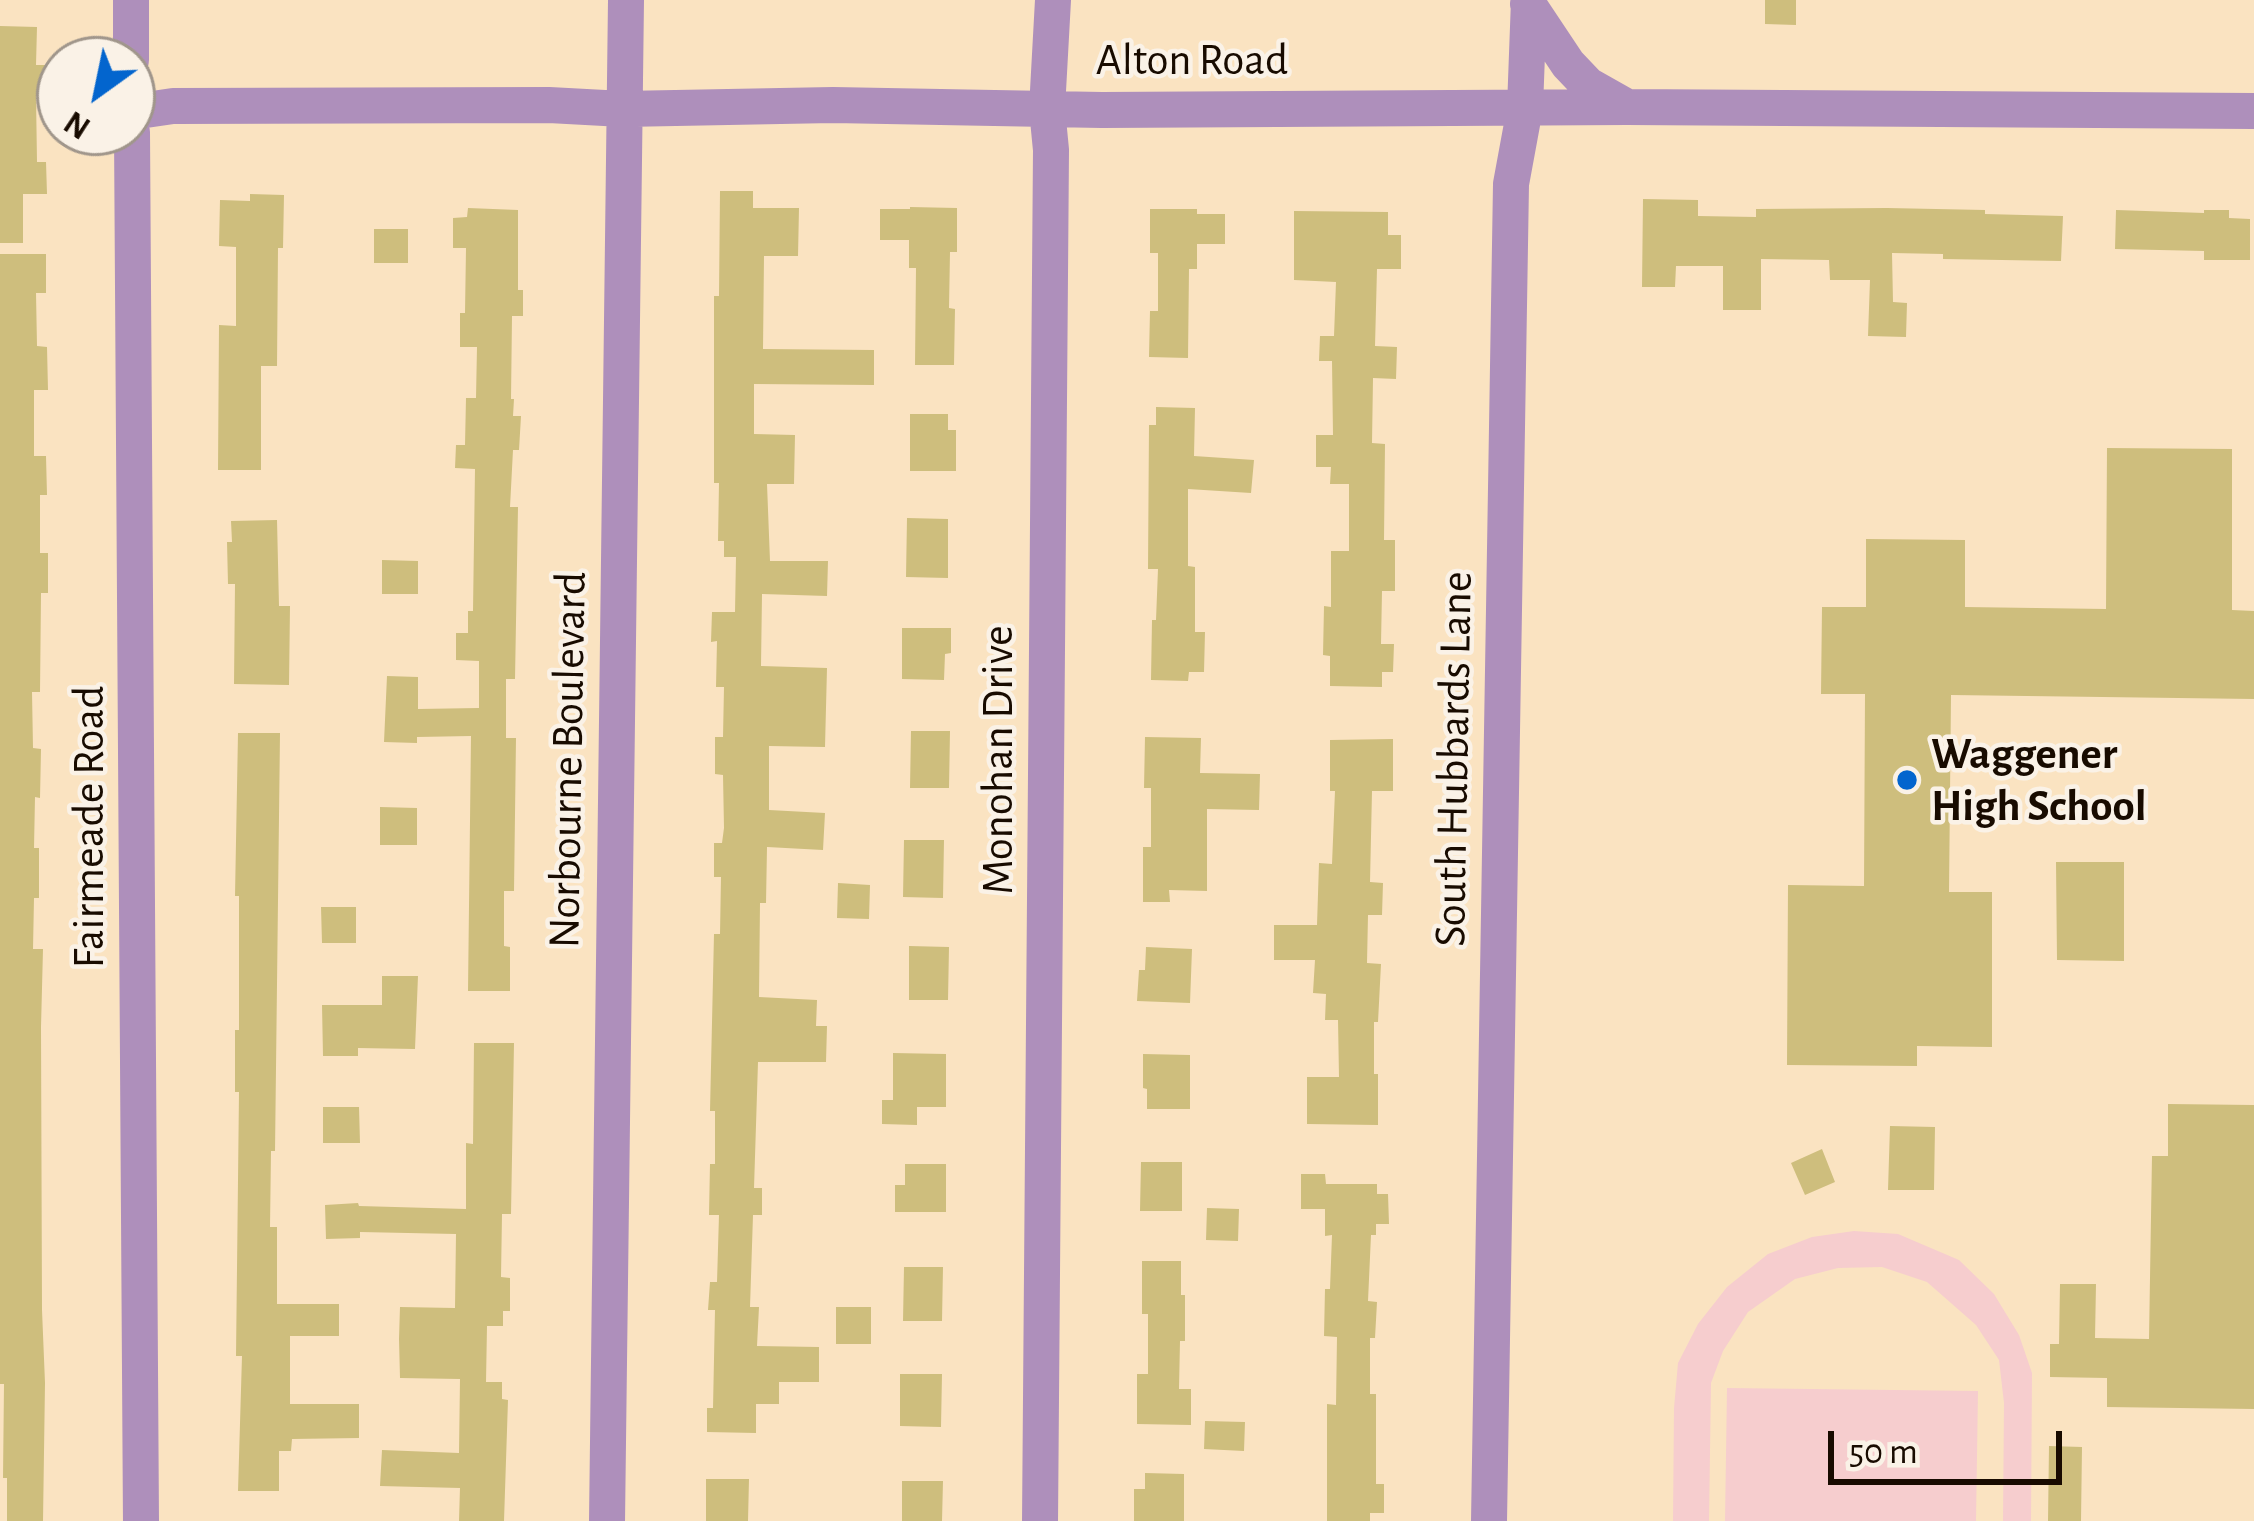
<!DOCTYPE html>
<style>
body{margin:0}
#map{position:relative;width:2254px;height:1521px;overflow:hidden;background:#fae3c1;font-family:"Alegreya Sans",sans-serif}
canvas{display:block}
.north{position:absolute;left:36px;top:36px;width:120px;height:120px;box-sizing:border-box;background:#faf2e7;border:3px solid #a0968b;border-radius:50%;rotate:213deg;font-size:33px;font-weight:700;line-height:48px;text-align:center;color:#180b00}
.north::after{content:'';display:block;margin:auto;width:42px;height:54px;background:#0365ce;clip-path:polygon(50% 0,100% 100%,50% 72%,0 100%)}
.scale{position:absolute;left:1828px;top:1431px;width:234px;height:54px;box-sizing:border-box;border:6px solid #180b00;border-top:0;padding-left:15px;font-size:36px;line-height:42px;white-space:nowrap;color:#180b00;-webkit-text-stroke:9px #faf2e7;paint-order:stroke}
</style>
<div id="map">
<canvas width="2254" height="1521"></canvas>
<div class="north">N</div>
<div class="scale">50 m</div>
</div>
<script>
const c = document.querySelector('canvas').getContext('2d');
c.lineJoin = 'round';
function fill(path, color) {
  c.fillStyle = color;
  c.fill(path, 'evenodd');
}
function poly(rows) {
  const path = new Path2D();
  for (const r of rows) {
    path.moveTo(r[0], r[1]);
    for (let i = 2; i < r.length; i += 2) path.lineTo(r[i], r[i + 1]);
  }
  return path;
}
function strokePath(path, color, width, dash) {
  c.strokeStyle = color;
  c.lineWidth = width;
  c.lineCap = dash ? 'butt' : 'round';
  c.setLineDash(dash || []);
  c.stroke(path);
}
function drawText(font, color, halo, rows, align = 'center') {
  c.font = font + ' "Alegreya Sans",sans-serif';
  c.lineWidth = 9;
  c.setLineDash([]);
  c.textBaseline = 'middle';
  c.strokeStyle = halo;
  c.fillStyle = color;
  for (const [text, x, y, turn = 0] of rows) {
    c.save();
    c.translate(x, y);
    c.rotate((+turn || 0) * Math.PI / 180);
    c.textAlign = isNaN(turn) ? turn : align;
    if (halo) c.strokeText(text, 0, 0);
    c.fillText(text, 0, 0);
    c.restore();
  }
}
fill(poly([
 [1854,1231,1898,1234,1959,1260,1994,1294,2019,1335,2032,1373,2031,1521,2003,1521,2004,1403,1999,1360,1976,1325,1927,1282,1882,1267,1838,1268,1795,1279,1748,1312,1723,1351,1711,1383,1709,1521,1673,1521,1674,1408,1678,1363,1698,1324,1727,1287,1768,1254,1812,1237],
 [1727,1388,1978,1391,1976,1521,1725,1521]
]), '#f6cdce');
fill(poly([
 [1765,0,1796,0,1796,25,1765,24],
 [0,26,37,27,36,65,46,65,45,96,36,96,37,162,46,162,47,194,23,194,23,243,0,243],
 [720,191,753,191,753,208,799,208,798,256,764,256,763,349,874,350,874,385,754,384,754,434,795,435,794,484,767,484,770,561,828,561,827,596,762,594,761,666,827,668,825,747,769,746,769,810,825,813,823,850,767,847,766,903,760,903,759,997,817,1000,816,1026,827,1026,826,1062,758,1062,754,1188,762,1188,762,1215,753,1215,750,1307,759,1307,757,1346,819,1347,819,1382,779,1382,779,1404,756,1404,756,1433,707,1432,707,1408,713,1408,715,1310,708,1310,710,1282,717,1282,719,1215,709,1215,710,1164,715,1164,715,1111,710,1111,714,934,720,934,721,877,714,877,714,843,722,843,724,828,723,775,715,774,715,737,723,737,724,687,716,687,717,641,711,642,712,612,735,612,736,557,724,557,724,541,718,541,719,483,714,483,714,296,719,296],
 [250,194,284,195,283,248,278,248,277,366,261,366,261,470,218,470,219,325,236,326,236,247,219,246,220,200,250,201],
 [1643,199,1698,200,1698,216,1756,217,1756,209,1887,208,1985,210,1985,214,2063,216,2061,261,1943,259,1943,254,1892,253,1893,302,1907,303,1906,337,1868,336,1870,280,1830,280,1829,260,1761,259,1761,310,1723,310,1723,266,1676,266,1675,287,1642,287],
 [910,207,957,208,957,252,950,252,949,308,955,309,954,365,915,365,916,268,909,268,909,240,880,240,880,209,910,209],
 [468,208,518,210,518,290,523,290,523,316,512,316,511,399,514,399,513,416,521,416,519,450,513,450,510,507,518,507,515,679,506,679,506,738,516,738,514,891,504,891,504,946,510,947,510,991,468,991,471,736,417,737,417,743,384,742,387,676,418,677,418,709,479,708,479,661,456,660,456,633,468,633,468,611,473,611,475,469,455,468,456,445,465,445,466,398,476,398,477,347,460,347,460,313,465,313,466,248,453,248,453,218,467,217],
 [1150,209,1197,209,1197,214,1225,214,1225,244,1197,244,1197,269,1189,269,1188,358,1149,357,1150,311,1158,311,1158,253,1150,253],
 [2116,210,2204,213,2204,210,2229,210,2229,218,2250,219,2250,260,2204,260,2204,251,2115,249],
 [1294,211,1388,212,1388,235,1401,235,1401,269,1377,269,1375,346,1397,347,1396,379,1373,378,1372,443,1385,444,1384,540,1395,540,1395,591,1382,591,1381,644,1394,644,1393,672,1382,672,1382,687,1330,686,1330,656,1323,655,1324,606,1331,607,1331,551,1349,551,1349,484,1330,484,1331,467,1316,467,1316,435,1333,435,1332,361,1319,361,1320,336,1334,336,1336,282,1294,280],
 [374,229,408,229,408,263,374,263],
 [0,254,46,254,46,293,36,293,37,346,47,347,48,390,34,390,34,456,46,456,47,495,40,495,40,553,48,553,48,593,41,593,40,692,32,692,33,748,41,749,40,798,35,797,34,848,39,848,39,898,34,898,33,949,43,949,41,1027,42,1310,45,1383,43,1521,7,1521,7,1478,3,1478,4,1384,0,1384],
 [1156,407,1195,408,1194,456,1254,460,1251,493,1188,489,1188,566,1195,567,1195,632,1205,632,1204,672,1189,672,1188,681,1151,680,1152,620,1156,620,1158,569,1148,569,1149,425,1156,425],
 [910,414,948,414,948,430,956,430,956,471,910,471],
 [2107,448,2232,449,2232,610,2254,611,2254,699,1951,695,1949,892,1992,892,1992,1047,1917,1046,1917,1066,1787,1065,1788,885,1864,886,1865,694,1821,694,1822,607,1866,607,1866,539,1965,540,1965,607,2106,609],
 [907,518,948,519,948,578,906,577],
 [277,520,279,606,290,606,289,685,234,684,235,584,228,584,227,542,232,542,231,521],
 [382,560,418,561,418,594,382,594],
 [902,628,951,628,951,653,945,654,944,680,902,679],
 [911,731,950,731,949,788,910,788],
 [238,733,280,733,275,1151,271,1151,270,1227,277,1227,277,1304,339,1304,339,1336,290,1336,290,1404,359,1404,359,1438,292,1439,291,1451,279,1451,279,1491,238,1491,242,1356,236,1356,239,1092,235,1092,235,1030,239,1030,239,896,235,896],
 [1145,737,1201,738,1200,773,1260,774,1259,810,1207,809,1207,891,1169,890,1170,902,1143,902,1143,847,1151,847,1151,788,1144,788],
 [1393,739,1393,791,1372,791,1370,882,1383,883,1382,915,1368,915,1367,963,1381,964,1378,1022,1374,1022,1374,1074,1378,1074,1378,1125,1307,1124,1307,1077,1339,1077,1338,1020,1325,1020,1326,994,1313,993,1315,960,1274,960,1274,925,1317,925,1319,863,1332,864,1335,791,1330,791,1330,740],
 [380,807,417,808,417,845,380,845],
 [904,840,944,840,943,898,903,897],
 [2056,862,2124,862,2124,961,2057,960],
 [838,883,870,885,869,919,837,918],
 [321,907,356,907,356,943,322,943],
 [909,946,949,947,948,1000,909,1000],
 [1146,947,1192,949,1190,1003,1137,1001,1139,970,1145,970],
 [382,976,418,976,415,1049,358,1048,358,1056,323,1056,322,1005,382,1005],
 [474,1043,514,1043,511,1214,502,1214,501,1277,510,1278,510,1311,503,1311,503,1326,487,1326,486,1382,502,1382,502,1399,508,1400,504,1521,459,1521,460,1488,380,1486,382,1450,459,1453,460,1379,400,1378,399,1339,400,1307,455,1308,456,1234,360,1232,360,1238,326,1239,325,1205,358,1203,359,1206,466,1209,466,1143,473,1144],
 [893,1053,946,1054,946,1107,917,1107,917,1125,882,1124,882,1100,893,1100],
 [1143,1054,1190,1055,1190,1109,1147,1109,1147,1089,1143,1088],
 [2168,1104,2254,1105,2254,1409,2107,1407,2107,1378,2050,1377,2050,1344,2059,1344,2060,1284,2096,1284,2095,1338,2149,1339,2152,1156,2168,1156],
 [323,1107,359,1107,360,1143,323,1143],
 [1890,1126,1935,1127,1934,1190,1888,1190],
 [1822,1149,1835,1182,1805,1195,1791,1163],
 [1141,1162,1182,1162,1182,1211,1140,1211],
 [905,1164,946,1164,946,1212,895,1212,895,1185,905,1185],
 [1301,1174,1325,1174,1326,1184,1377,1184,1377,1194,1388,1194,1389,1224,1376,1224,1376,1235,1371,1235,1368,1301,1377,1302,1375,1338,1370,1338,1370,1394,1376,1394,1376,1484,1384,1484,1384,1513,1370,1513,1370,1521,1327,1521,1327,1404,1336,1405,1337,1337,1324,1336,1325,1289,1330,1289,1332,1235,1325,1236,1325,1209,1301,1209],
 [1207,1208,1239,1209,1238,1241,1206,1240],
 [1142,1261,1181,1261,1181,1295,1185,1295,1185,1341,1180,1341,1179,1389,1191,1389,1191,1425,1137,1424,1137,1374,1148,1374,1148,1314,1142,1314],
 [904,1267,943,1267,942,1321,903,1321],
 [836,1307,871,1307,871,1344,836,1344],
 [900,1374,942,1374,941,1427,900,1426],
 [1205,1421,1245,1422,1244,1451,1204,1449],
 [2049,1446,2082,1447,2081,1521,2048,1521],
 [1145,1473,1184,1474,1184,1521,1134,1521,1134,1489,1145,1489],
 [706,1479,749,1479,748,1521,706,1521],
 [902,1481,943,1481,942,1521,902,1521]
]), '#cebe7d');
strokePath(poly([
 [131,0,131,60],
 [1528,4,1568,64,1588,85,1627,107],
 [132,112,173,106,549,105,623,109,833,105,1102,110,1627,107,2254,111],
 [132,132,141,1521],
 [607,1521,626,0],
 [1040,1521,1051,150,1047,109,1053,0],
 [1489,1521,1511,184,1525,108,1529,0]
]), '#ae8fbb', 36);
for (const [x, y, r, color] of [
 [1907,780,12,"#0365ce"]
]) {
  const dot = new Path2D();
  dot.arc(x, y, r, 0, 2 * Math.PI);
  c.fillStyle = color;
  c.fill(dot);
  strokePath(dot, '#faf2e7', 4.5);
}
drawText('45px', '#180b00', '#faf2e7', [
 ["Alton Road",1192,60],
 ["South Hubbards Lane",1454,759,-89],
 ["Norbourne Boulevard",568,760,-89],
 ["Monohan Drive",998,760,-90],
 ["Fairmeade Road",89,827,-90]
]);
drawText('bold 45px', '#180b00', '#faf2e7', [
 ["Waggener",1931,754],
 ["High School",1931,806]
], 'left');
</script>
